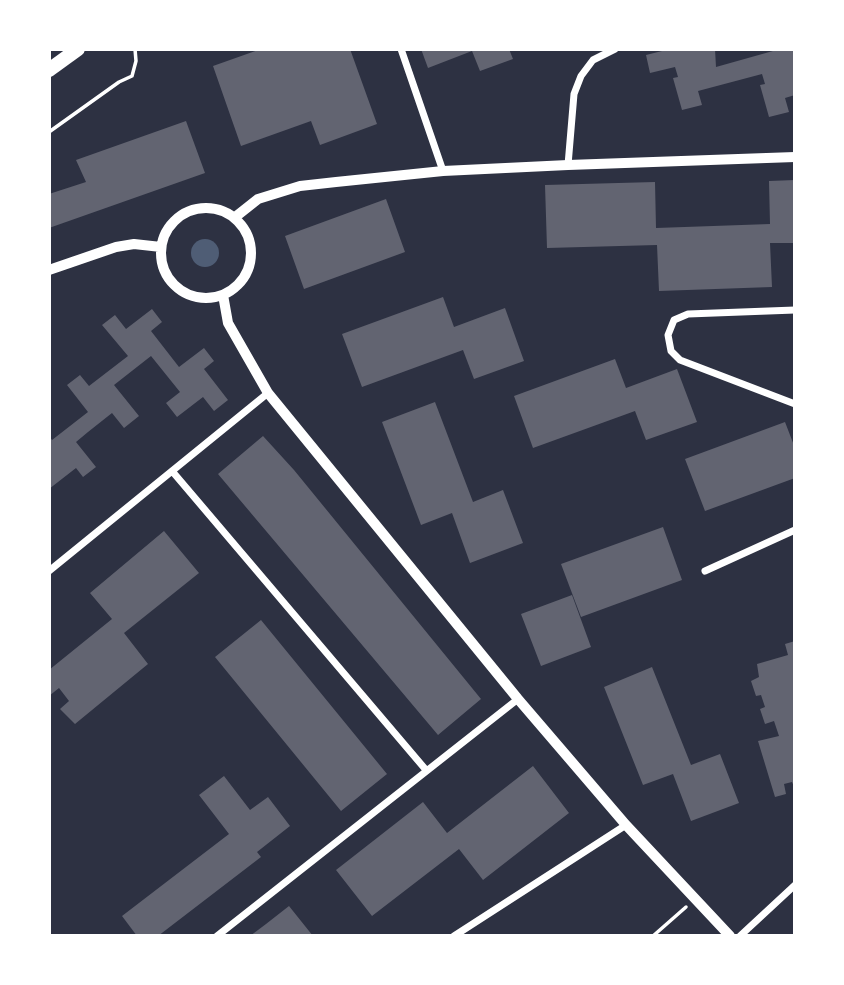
<!DOCTYPE html>
<style>
body{margin:0}
#map{position:relative;width:844px;height:985px;overflow:hidden;background:#2d3142;font-family:"Sofia Sans Condensed",sans-serif}
canvas{display:block}
.frame{position:absolute;inset:0;border:51px solid #fff;pointer-events:none}
</style>
<div id="map">
<canvas width="844" height="985"></canvas>
<div class="frame"></div>
</div>
<script>
const c = document.querySelector('canvas').getContext('2d');
c.lineJoin = 'round';
function fill(path, color) {
  c.fillStyle = color;
  c.fill(path, 'evenodd');
}
function poly(rows) {
  const path = new Path2D();
  for (const r of rows) {
    if (r.length === 3) {
      path.moveTo(r[0] + r[2], r[1]);
      path.arc(r[0], r[1], r[2], 0, 2 * Math.PI);
      continue;
    }
    path.moveTo(r[0], r[1]);
    for (let i = 2; i < r.length; i += 2) path.lineTo(r[i], r[i + 1]);
  }
  return path;
}
function strokePath(path, color, width, dash) {
  c.strokeStyle = color;
  c.lineWidth = width;
  c.lineCap = dash ? 'butt' : 'round';
  c.setLineDash(dash || []);
  c.stroke(path);
}
fill(poly([
 [205,253,14]
]), '#4f5d75');
fill(poly([
 [261,49,350,49,377,124,320,145,311,121,241,146,213,66],
 [421,49,509,49,513,59,480,71,472,51,428,68],
 [670,49,715,49,716,67,780,49,795,49,795,95,785,98,789,112,769,117,760,85,765,84,762,74,698,91,702,105,682,110,673,78,678,77,675,67,650,73,646,55],
 [186,121,205,173,49,228,49,194,86,182,76,160],
 [795,180,795,243,770,243,772,287,659,291,657,245,547,248,545,185,655,182,656,228,770,224,769,181],
 [386,199,405,252,304,289,285,236],
 [443,297,454,327,505,308,524,361,474,379,463,350,362,387,342,334],
 [152,309,162,322,151,331,179,367,204,348,214,361,204,369,228,400,214,411,203,397,177,417,166,403,180,392,151,356,114,385,139,416,124,428,112,413,88,432,76,442,96,467,83,477,76,468,49,489,49,436,52,440,88,412,67,385,80,375,89,386,128,356,102,325,115,315,126,329],
 [615,359,626,388,677,369,697,422,646,440,635,411,533,448,514,396],
 [435,402,473,502,503,490,523,543,470,563,452,513,421,525,382,422],
 [785,422,795,448,795,478,705,511,685,459],
 [263,436,294,470,481,699,438,735,218,474],
 [663,527,682,580,581,617,561,564],
 [164,531,199,573,124,633,148,664,75,724,60,709,69,701,59,688,49,696,49,670,112,619,90,593],
 [572,595,591,647,541,666,521,614],
 [261,620,387,774,341,811,215,657],
 [795,641,795,789,792,782,784,784,786,794,775,797,758,741,779,736,774,721,765,724,760,709,765,707,761,695,756,696,751,681,759,677,757,664,788,655,785,644],
 [652,667,691,765,720,754,739,803,691,821,673,774,643,785,604,687],
 [533,766,569,813,483,880,459,849,372,916,336,870,423,802,447,833],
 [224,776,250,810,268,797,290,826,257,852,261,857,158,936,137,936,122,916,229,834,199,795],
 [289,906,313,936,250,936,266,924]
]), '#626471');
strokePath(poly([
 [49,132,119,82,132,76,136,61,135,49],
 [653,936,686,907]
]), '#fff', 3.5);
strokePath(poly([
 [401,49,443,171],
 [568,165,574,94,581,76,593,60,615,49],
 [795,310,688,314,674,320,668,335,671,351,680,360,795,404],
 [172,471,426,770],
 [49,571,268,393],
 [705,571,795,530],
 [217,936,518,699],
 [454,936,626,825],
 [740,936,795,885]
]), '#fff', 7);
strokePath(poly([
 [206,253,45],
 [234,218,258,199,300,186,336,182,443,171,568,165,795,157],
 [49,270,116,247,134,244,161,247],
 [223,295,228,323,268,393,518,699,626,825,730,936]
]), '#fff', 10);
strokePath(poly([
 [49,70,78,49]
]), '#fff', 14);
</script>
